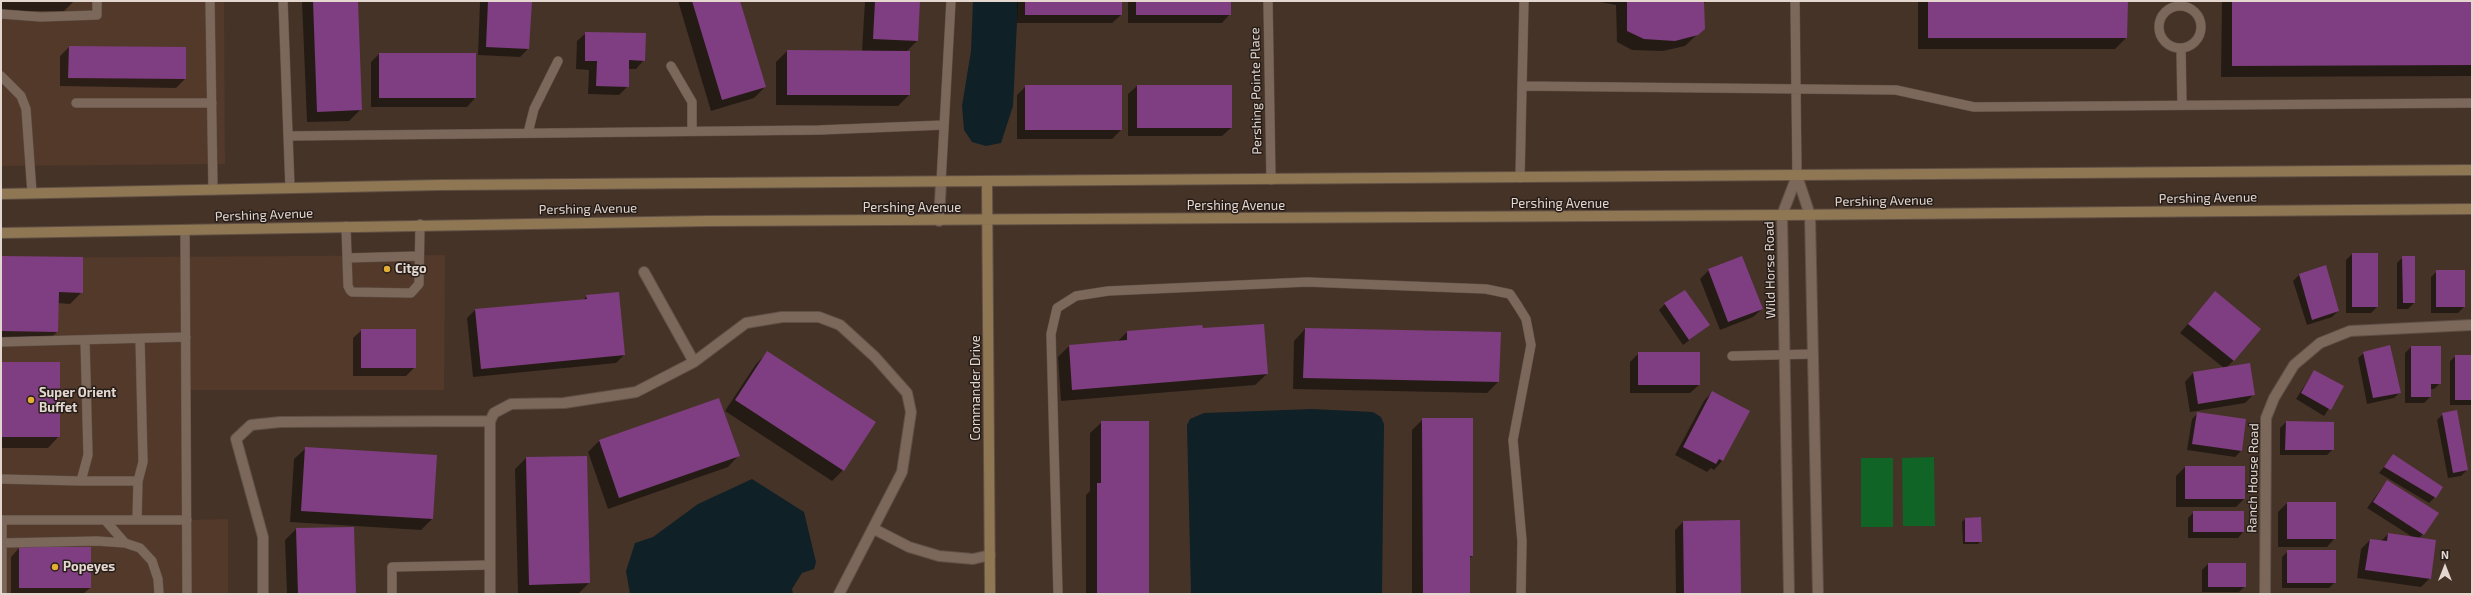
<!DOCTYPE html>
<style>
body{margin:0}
#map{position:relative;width:2473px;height:595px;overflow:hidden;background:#463328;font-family:"Exo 2",sans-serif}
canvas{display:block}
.frame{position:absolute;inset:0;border:2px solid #e3d7d0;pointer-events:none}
.north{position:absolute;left:2425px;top:547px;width:40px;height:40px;-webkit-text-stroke:3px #261d18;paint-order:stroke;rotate:0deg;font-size:11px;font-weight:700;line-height:16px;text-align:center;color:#e3d7d0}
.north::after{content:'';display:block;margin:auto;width:14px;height:18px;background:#e3d7d0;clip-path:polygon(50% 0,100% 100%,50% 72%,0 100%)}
</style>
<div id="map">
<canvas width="2473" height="595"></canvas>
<div class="frame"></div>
<div class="north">N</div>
</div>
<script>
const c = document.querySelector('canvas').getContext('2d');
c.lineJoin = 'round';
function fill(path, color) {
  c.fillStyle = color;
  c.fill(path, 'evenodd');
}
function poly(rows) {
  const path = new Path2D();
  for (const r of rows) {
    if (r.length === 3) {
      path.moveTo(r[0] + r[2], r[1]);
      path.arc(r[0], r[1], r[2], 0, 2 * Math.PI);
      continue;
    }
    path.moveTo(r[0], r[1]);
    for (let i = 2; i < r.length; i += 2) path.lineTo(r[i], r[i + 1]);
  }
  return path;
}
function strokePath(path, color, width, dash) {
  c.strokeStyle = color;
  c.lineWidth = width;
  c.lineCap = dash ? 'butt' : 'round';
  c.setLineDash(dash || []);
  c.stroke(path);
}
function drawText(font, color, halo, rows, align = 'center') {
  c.font = font + ' "Exo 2",sans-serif';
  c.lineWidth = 3;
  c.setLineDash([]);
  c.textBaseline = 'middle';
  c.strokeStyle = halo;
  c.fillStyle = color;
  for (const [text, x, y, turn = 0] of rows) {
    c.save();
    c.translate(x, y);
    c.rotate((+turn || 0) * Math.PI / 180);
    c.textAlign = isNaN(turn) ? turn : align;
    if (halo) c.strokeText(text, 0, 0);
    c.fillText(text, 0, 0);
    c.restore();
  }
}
fill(poly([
 [1,1,224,1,225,164,1,166],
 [445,255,444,390,189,390,189,520,228,519,228,594,1,594,1,258]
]), '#52392a');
fill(poly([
 [1934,457,1935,526,1903,526,1902,458],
 [1861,458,1893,458,1893,527,1861,527]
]), '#0f6426');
fill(poly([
 [973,1,1018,1,1013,106,1001,143,986,146,972,142,964,130,962,106,971,51],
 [1312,409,1373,412,1381,417,1384,424,1382,594,1191,594,1187,425,1190,419,1204,413],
 [752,479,804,512,816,562,814,569,802,573,792,589,793,594,630,594,626,571,635,543,653,537,698,504]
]), '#102027');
fill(poly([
 [1,1,74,1,64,11,1,11],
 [302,1,357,1,361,109,349,121,307,122],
 [480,1,531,1,528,49,520,57,478,55],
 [678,1,739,1,765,87,754,98,711,111],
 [865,1,919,1,917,41,906,52,909,95,898,106,776,105,776,62,787,51,862,51],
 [1017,1,1121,1,1121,15,1112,23,1017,23],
 [1128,1,1230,1,1230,14,1222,23,1128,23],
 [1594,1,1711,1,1703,3,1704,28,1685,46,1663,51,1632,50,1617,42,1616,5],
 [1918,1,2127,1,2126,38,2115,49,1918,49],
 [2222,1,2472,1,2472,76,2221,77],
 [586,33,644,60,636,69,628,69,628,86,619,95,588,94,589,70,576,69,577,41],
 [69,47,185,48,185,79,176,88,60,86,60,56],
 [379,54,475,98,467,107,371,107,371,62],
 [1026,86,1121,130,1112,139,1017,139,1017,95],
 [1137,86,1231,128,1222,136,1128,136,1128,94],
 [2352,254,2377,307,2371,313,2346,313,2346,260],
 [1,257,82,292,70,304,57,303,57,332,46,343,1,342],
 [2403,257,2414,303,2408,309,2397,309,2397,263],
 [1709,270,1762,309,1753,317,1720,330,1700,279],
 [2437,271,2464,307,2458,313,2431,313,2431,277],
 [2299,275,2338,311,2332,317,2307,325,2293,281],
 [2215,293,2234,360,2226,368,2254,394,2245,403,2190,412,2185,382,2193,373,2224,368,2180,333],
 [587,296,624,355,616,363,473,377,467,318,475,310,583,300],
 [1665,304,1709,325,1683,345,1659,310],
 [1202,329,1267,374,1255,385,1061,401,1058,357,1069,346,1117,342,1127,332],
 [1305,329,1499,333,1498,382,1487,393,1293,389,1294,341],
 [362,330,415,367,406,376,353,376,353,338],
 [2411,347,2440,383,2434,389,2430,389,2430,397,2424,403,2405,403,2405,353],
 [767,353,874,423,843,470,832,481,725,411,756,364],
 [1639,353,1699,385,1690,393,1630,393,1630,362],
 [2364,353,2400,392,2394,398,2367,404,2358,358],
 [2456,356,2472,356,2472,405,2450,405,2450,361],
 [1,363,59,436,48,448,1,448],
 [2314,371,2343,387,2324,416,2296,399],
 [1712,392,1748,411,1722,461,1714,470,1711,468,1707,472,1675,455,1704,401],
 [719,399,739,455,728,467,608,509,588,452,599,441],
 [2198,413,2245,420,2241,451,2235,457,2187,450,2192,419],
 [2443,414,2467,470,2461,476,2448,478,2437,420],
 [1423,419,1472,556,1469,559,1469,594,1412,594,1412,430],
 [1102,422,1148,594,1086,594,1086,495,1090,491,1090,433],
 [2286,422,2333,449,2327,455,2280,455,2280,428],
 [306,448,432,519,421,530,290,522,294,459],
 [2393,456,2435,497,2429,503,2379,473],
 [526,458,589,583,578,594,518,594,515,469],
 [2185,467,2244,499,2236,507,2176,507,2176,476],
 [2387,481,2423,534,2419,538,2430,578,2421,587,2357,578,2361,549,2370,540,2380,542,2388,534,2414,538,2367,508],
 [2287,503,2335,538,2327,547,2278,547,2278,512],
 [2194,512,2243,532,2238,538,2188,538,2188,518],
 [1965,519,1981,541,1978,544,1963,544,1962,522],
 [1683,522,1740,592,1739,594,1676,594,1675,530],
 [296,529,355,594,287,594,285,540],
 [19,548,90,588,83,594,11,594,11,557],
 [2288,551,2335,582,2329,588,2282,588,2282,557],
 [2208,564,2245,586,2239,592,2202,592,2202,570]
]), '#0007');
fill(poly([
 [313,1,358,1,362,110,317,112],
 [488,1,532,1,529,49,486,47],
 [692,1,740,1,766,87,722,100],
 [875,1,920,1,918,41,873,39],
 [1025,1,1122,1,1122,15,1025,15],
 [1136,1,1231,1,1231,15,1136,15],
 [1627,1,1704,1,1705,29,1698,35,1675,41,1644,39,1627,31],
 [1928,1,2128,1,2127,38,1928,38],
 [2232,1,2472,1,2472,65,2232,66],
 [585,32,646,33,645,61,629,60,629,87,596,86,597,61,585,61],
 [69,46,186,47,186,79,68,78],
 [787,50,910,51,910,95,787,95],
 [379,53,476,53,476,98,379,98],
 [1025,85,1122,85,1122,130,1025,130],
 [1137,85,1232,85,1232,128,1137,128],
 [2352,253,2378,253,2378,307,2352,307],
 [1,256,83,257,83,293,59,292,58,332,1,331],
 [1742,256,1763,309,1728,322,1708,269],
 [2402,256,2415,256,2415,303,2403,303],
 [2326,265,2339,311,2312,320,2299,274],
 [2436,270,2465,270,2465,307,2436,307],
 [1685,290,1710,325,1689,340,1664,303],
 [2215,291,2261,329,2234,361,2188,324],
 [619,292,625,355,481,369,475,309,587,299,586,295],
 [1264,324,1268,374,1072,390,1069,345,1127,340,1127,331,1202,325,1203,328],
 [1305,328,1501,332,1499,382,1303,378],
 [361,329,416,329,416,368,361,368],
 [2390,345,2401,393,2373,398,2363,352],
 [2411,346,2441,346,2441,384,2431,384,2431,397,2411,397],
 [767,351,876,422,844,471,735,400],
 [1638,352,1700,352,1700,385,1638,385],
 [2455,355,2472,355,2472,400,2455,400],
 [1,362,60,362,60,437,1,437],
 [2250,363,2255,395,2198,404,2193,372],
 [2314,370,2344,386,2331,410,2301,393],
 [1712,391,1750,411,1723,461,1719,459,1716,464,1683,447],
 [719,398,740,456,619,498,599,440],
 [2457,410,2468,470,2453,473,2442,413],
 [2197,412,2246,419,2242,451,2192,444],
 [1422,418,1473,418,1473,556,1470,556,1470,594,1423,594],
 [1101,421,1149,421,1149,594,1097,594,1097,483,1101,483],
 [2286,421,2334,422,2334,450,2285,450],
 [305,447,437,455,433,519,301,511],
 [2393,454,2443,487,2436,498,2384,467],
 [587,456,590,583,529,585,526,457],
 [2185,466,2245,466,2245,499,2185,499],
 [2387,480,2439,513,2424,535,2373,502],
 [2287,502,2336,502,2336,539,2287,539],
 [2193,511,2244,511,2244,532,2193,532],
 [1981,517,1982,542,1965,542,1965,518],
 [1740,520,1741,593,1684,594,1683,521],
 [354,527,356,594,298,594,296,528],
 [2388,533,2436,540,2431,579,2365,570,2370,539,2387,541],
 [19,547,91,547,91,588,19,588],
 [2287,550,2336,550,2336,583,2287,583],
 [2208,563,2246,563,2246,587,2208,587]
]), '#7f3e81');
const lane = poly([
 [210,1,213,190],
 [283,1,290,188],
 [1268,1,1271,180],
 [1795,1,1797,176],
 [2180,27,21],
 [1,14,41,17,97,15,97,1],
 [2181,48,2182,105],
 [671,66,692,102,692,131],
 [1,76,21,96,26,109,32,193],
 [1522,86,1524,1],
 [76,103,212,103],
 [528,133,534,109,558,61],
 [288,136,819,130,944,125],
 [1520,178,1522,86,1896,90,1974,107,2472,103],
 [941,182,951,1],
 [346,226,348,286,350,290,352,292,411,293,419,284,420,224],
 [185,231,187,594],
 [347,258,419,256],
 [85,340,88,455,81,481,138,481],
 [1,342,186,337],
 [1732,356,1813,354],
 [1,479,81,481],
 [1,520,187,520],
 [105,520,125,543],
 [137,520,138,481,143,462,140,339],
 [2,543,97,541,125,543,140,548,152,561,158,579,159,594],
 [2,594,2,520],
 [392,594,392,567,490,565],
 [1058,594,1051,334,1057,308,1076,296,1108,291,1307,282,1486,289,1510,294,1518,306,1526,319,1531,345,1513,440,1522,541,1521,594]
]);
const street = poly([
 [1797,176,1810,215,1818,594],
 [939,221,941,182],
 [644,272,694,362],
 [874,529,909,547,939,556,973,559,990,555],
 [263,594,263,537,236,439,251,425,280,422,490,421],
 [490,594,490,421,494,413,511,404,564,403,636,392,694,362,746,323,782,317,819,317,840,325,875,357,907,393,911,412,902,472,839,594],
 [1789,594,1782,215,1797,176],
 [2265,594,2266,418,2274,398,2294,365,2320,343,2350,331,2472,325]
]);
const secondary = poly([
 [987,182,990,594],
 [1,194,440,185,2472,170],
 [1,233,708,221,1782,215,2472,209]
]);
strokePath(lane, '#5f5046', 10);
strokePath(street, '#5f5046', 12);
strokePath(secondary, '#5f5046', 12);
strokePath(lane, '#7c675b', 9);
strokePath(street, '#7c675b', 10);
strokePath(secondary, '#907753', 10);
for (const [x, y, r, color] of [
 [387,269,4,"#e3ae35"],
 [31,400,4,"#e3ae35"],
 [55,567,4,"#e3ae35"]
]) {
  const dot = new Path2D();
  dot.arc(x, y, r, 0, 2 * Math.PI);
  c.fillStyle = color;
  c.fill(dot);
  strokePath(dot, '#261d18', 1.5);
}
drawText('13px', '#e3d7d0', '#261d18', [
 ["Pershing Pointe Place",1256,91,-91],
 ["Pershing Avenue",2208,198,-1],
 ["Pershing Avenue",1884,201,-1],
 ["Pershing Avenue",1560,204],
 ["Pershing Avenue",1236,206],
 ["Pershing Avenue",912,208],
 ["Pershing Avenue",588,209,-1],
 ["Pershing Avenue",264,215,-2],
 ["Wild Horse Road",1770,270,-91],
 ["Commander Drive",976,388,-90],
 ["Ranch House Road",2253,478,-89]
]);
drawText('bold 13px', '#e3d7d0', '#261d18', [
 ["Citgo",395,269],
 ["Super Orient",39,393],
 ["Buffet",39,408],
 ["Popeyes",63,567]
], 'left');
</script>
